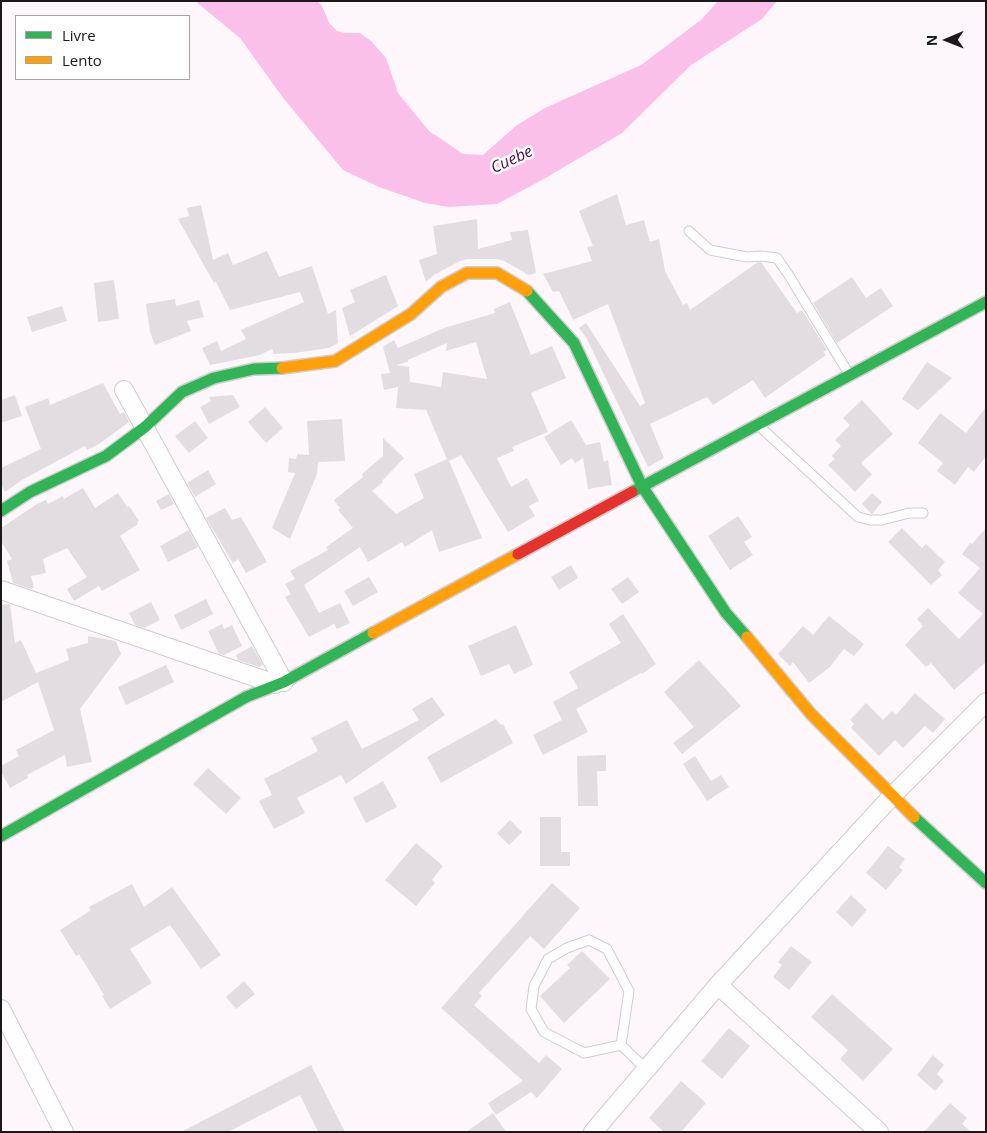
<!DOCTYPE html>
<style>
body{margin:0}
#map{position:relative;width:987px;height:1133px;overflow:hidden;background:#fdf7fb;font-family:"Open Sans",sans-serif}
canvas{display:block}
.frame{position:absolute;inset:0;border:2px solid #1b181a;pointer-events:none}
.legend{position:absolute;left:15px;top:15px;width:175px;height:65px;box-sizing:border-box;background:#fff;border:1px solid #a4a3a3;margin:0;padding:6px 9px;list-style:none;font-size:15px;color:#1b181a}
.legend li{display:flex;align-items:center;gap:10px;height:25px}
.legend b{width:25px;border:1px solid #a4a3a3}
.north{position:absolute;left:922px;top:15px;width:50px;height:50px;-webkit-text-stroke:4px #fff;paint-order:stroke;rotate:269deg;font-size:14px;font-weight:700;line-height:20px;text-align:center;color:#1b181a}
.north::after{content:'';display:block;margin:auto;width:18px;height:22px;background:#1b181a;clip-path:polygon(50% 0,100% 100%,50% 72%,0 100%)}
</style>
<div id="map">
<canvas width="987" height="1133"></canvas>
<div class="frame"></div>
<ul class="legend">
<li><b style="height:6px;background:#30b455"></b>Livre</li>
<li><b style="height:6px;background:#ff9f0a"></b>Lento</li>
</ul>
<div class="north">N</div>
</div>
<script>
const c = document.querySelector('canvas').getContext('2d');
c.lineJoin = 'round';
function fill(path, color) {
  c.fillStyle = color;
  c.fill(path, 'evenodd');
}
function poly(rows) {
  const path = new Path2D();
  for (const r of rows) {
    path.moveTo(r[0], r[1]);
    for (let i = 2; i < r.length; i += 2) path.lineTo(r[i], r[i + 1]);
  }
  return path;
}
function strokePath(path, color, width, dash) {
  c.strokeStyle = color;
  c.lineWidth = width;
  c.lineCap = dash ? 'butt' : 'round';
  c.setLineDash(dash || []);
  c.stroke(path);
}
function drawText(font, color, halo, rows, align = 'center') {
  c.font = font + ' "Open Sans",sans-serif';
  c.lineWidth = 5;
  c.setLineDash([]);
  c.textBaseline = 'middle';
  c.strokeStyle = halo;
  c.fillStyle = color;
  for (const [text, x, y, turn = 0] of rows) {
    c.save();
    c.translate(x, y);
    c.rotate((+turn || 0) * Math.PI / 180);
    c.textAlign = isNaN(turn) ? turn : align;
    if (halo) c.strokeText(text, 0, 0);
    c.fillText(text, 0, 0);
    c.restore();
  }
}
fill(poly([
 [195,1,317,1,322,6,329,23,337,31,345,33,360,33,371,41,386,58,398,93,429,131,463,154,483,155,517,125,545,108,641,65,702,19,718,1,777,1,762,19,691,65,622,133,542,180,497,204,449,207,425,203,379,187,343,170,284,99,240,38]
]), '#fac0ea');
fill(poly([
 [617,194,626,225,644,220,650,242,659,239,665,271,683,305,687,303,690,310,758,262,761,262,797,313,802,310,827,350,823,352,826,355,765,398,753,380,713,405,707,397,650,424,664,458,648,467,586,337,579,328,586,323,640,406,645,403,608,304,573,320,559,291,553,292,543,274,592,261,587,247,593,246,579,211],
 [201,205,213,260,228,253,233,265,267,251,279,277,312,266,328,314,336,310,338,343,329,348,294,353,274,354,272,349,260,355,210,365,202,348,217,341,221,351,246,339,241,330,304,302,300,292,230,310,216,282,214,283,178,219,189,216,187,208],
 [477,219,478,249,512,240,510,232,528,230,536,273,529,275,504,261,497,259,467,259,460,261,434,275,426,282,419,260,437,254,433,226],
 [386,275,398,306,350,336,342,308,355,302,350,290],
 [852,277,866,298,881,288,893,306,837,343,813,303],
 [114,280,119,319,98,322,94,283],
 [175,299,176,306,199,300,204,317,187,321,191,331,155,345,150,332,146,304],
 [510,302,531,355,552,346,566,378,531,393,548,432,512,447,514,451,497,458,511,487,527,478,539,501,529,506,535,516,508,532,461,455,449,461,482,538,439,552,432,530,405,547,402,542,368,562,360,547,304,585,319,613,340,603,350,623,337,629,334,624,309,637,285,597,291,594,285,584,295,579,290,571,328,550,326,547,353,528,338,510,340,508,334,500,363,477,362,474,383,456,383,438,404,458,382,481,383,482,372,491,396,514,424,498,414,474,447,459,426,410,396,408,398,387,384,390,381,374,390,373,383,347,394,340,398,348,444,328,495,313,494,309],
 [476,342,487,379,443,372,441,387,410,382,409,367,396,365,408,362,408,360,447,343,446,351],
 [62,306,67,321,32,332,27,317],
 [927,362,952,378,918,410,902,399],
 [103,383,120,414,124,412,129,422,99,444,87,450,85,446,22,480,5,492,1,484,1,468,41,449,25,407,48,398,50,405],
 [15,395,22,416,1,423,1,400],
 [233,395,240,407,209,424,200,407,211,401,209,397],
 [862,400,893,434,861,463,872,474,855,492,828,465,835,459,832,456,841,446,835,440,850,425,843,418],
 [265,407,283,428,266,443,248,422],
 [986,407,986,456,974,472,968,467,955,485,937,471,943,463,918,443,940,413,966,433],
 [342,419,345,461,318,462,317,474,290,539,272,528,295,473,288,472,289,458,296,459,297,454,309,455,307,421],
 [571,420,586,445,600,442,604,462,608,460,612,485,588,489,583,458,575,463,572,458,561,465,544,437],
 [195,421,208,438,189,453,175,436],
 [208,470,216,484,195,497,187,483],
 [83,488,95,508,118,493,127,507,129,506,139,521,137,523,138,524,120,536,140,570,102,591,99,586,74,601,67,589,87,577,67,548,43,559,46,573,31,576,34,588,31,589,13,583,7,561,12,559,1,541,1,528,37,504,46,500,48,504,63,496,64,499],
 [872,493,882,502,872,514,862,504],
 [169,494,174,504,161,510,156,501],
 [225,508,232,520,241,517,267,562,246,573,238,559,233,563,206,518],
 [738,516,752,537,744,542,753,555,730,570,708,536],
 [902,528,922,548,926,544,945,562,938,570,942,575,931,585,888,542],
 [986,528,986,662,954,690,931,663,926,667,905,645,923,626,917,619,928,608,959,639,983,614,958,593,980,568,962,554,970,543,972,544],
 [189,530,198,547,168,562,160,546],
 [571,565,578,578,559,590,551,577],
 [369,577,378,592,353,606,344,591],
 [628,577,639,592,622,604,611,589],
 [206,599,213,614,181,630,174,615],
 [151,602,160,620,144,628,135,625,129,613],
 [10,604,15,643,21,640,36,673,69,660,66,649,88,643,88,636,116,641,121,654,80,709,92,762,67,767,65,755,27,775,28,778,10,788,1,772,1,766,19,756,16,750,54,730,38,682,1,702,1,605],
 [623,614,656,664,642,674,641,673,576,709,588,732,543,755,533,735,562,720,553,702,578,688,569,672,621,643,609,624],
 [829,616,864,644,854,656,844,649,830,667,809,683,793,662,790,666,778,654,803,626,813,635],
 [222,624,224,629,232,625,242,646,224,655,219,654,208,631],
 [516,625,533,665,514,674,509,664,481,676,468,646],
 [252,646,263,665,259,667,238,660,236,655],
 [699,660,741,706,682,754,673,743,694,727,664,692],
 [166,665,174,682,126,705,118,687],
 [915,693,945,719,933,733,925,726,903,748,895,740,879,756,851,728,854,724,850,720,866,703,883,720,892,711,896,715],
 [432,697,445,715,346,784,341,775,297,798,305,813,274,829,259,801,272,795,264,779,318,751,311,738,347,720,362,749,419,720,412,709],
 [496,719,501,725,503,724,513,743,441,783,427,757],
 [606,755,606,771,597,771,598,806,578,806,577,756],
 [695,756,711,781,721,775,729,787,707,801,683,764],
 [208,768,241,798,226,814,193,784],
 [383,781,397,807,366,823,353,798],
 [540,817,561,817,561,852,570,852,570,866,540,866],
 [510,820,522,832,509,845,497,833],
 [416,843,443,866,432,880,435,883,416,906,385,880],
 [888,846,905,859,899,867,903,870,886,890,866,873],
 [552,883,580,908,544,949,530,936,479,993,482,996,474,1005,539,1063,546,1055,562,1069,537,1098,531,1092,496,1115,488,1103,523,1081,441,1008],
 [132,884,144,907,172,887,221,955,201,969,170,925,130,949,152,983,110,1009,102,996,104,995,79,954,76,956,60,930,91,910,89,907],
 [851,895,867,910,852,927,836,912],
 [791,946,812,962,789,990,773,977,782,965,778,962],
 [582,951,610,979,564,1023,540,996,570,968,567,965],
 [244,981,255,994,236,1009,226,997],
 [832,994,893,1049,863,1081,840,1059,848,1050,811,1017],
 [729,1028,750,1046,722,1079,701,1061],
 [933,1055,944,1065,937,1074,944,1081,935,1091,917,1075],
 [311,1065,345,1132,318,1132,300,1095,228,1132,181,1132],
 [681,1081,706,1103,681,1132,664,1132,649,1118],
 [950,1103,967,1118,962,1124,971,1132,924,1132],
 [493,1113,506,1132,466,1132]
]), '#e2dde1');
const lane = poly([
 [689,231,710,250,747,257,761,256,777,258,788,274,849,374],
 [758,425,858,517,870,520,882,520,909,513,923,513],
 [589,940,607,949,629,991,621,1045,584,1053,544,1032,531,1009,534,986,548,959,567,948,589,940],
 [621,1045,646,1069]
]);
const street = poly([
 [124,390,284,682],
 [1,590,275,684],
 [718,985,879,1132],
 [1,1009,64,1132],
 [593,1132,718,985,892,796,986,702]
]);
const fast = poly([
 [527,291,574,343,642,486,726,613,747,637],
 [632,492,986,302],
 [1,511,30,492,106,456,145,427,182,392,214,378,254,369,282,368],
 [914,817,986,883],
 [1,836,246,697,284,682,373,633]
]);
const slow = poly([
 [282,368,335,361,411,314,441,287,467,273,497,273,527,291],
 [373,633,518,554],
 [747,637,811,714,914,817]
]);
const jam = poly([
 [518,554,632,492]
]);
strokePath(lane, '#d0ccce', 11);
strokePath(street, '#d0ccce', 20);
strokePath(fast, '#d0ccce', 14);
strokePath(slow, '#d0ccce', 14);
strokePath(jam, '#d0ccce', 14);
strokePath(lane, '#fffefe', 9);
strokePath(street, '#fffefe', 18);
strokePath(fast, '#30b455', 11);
strokePath(slow, '#ff9f0a', 11);
strokePath(jam, '#e5322d', 11);
drawText('italic 16px', '#500b44', '#fff', [
 ["Cuebe",512,160,-25]
]);
</script>
